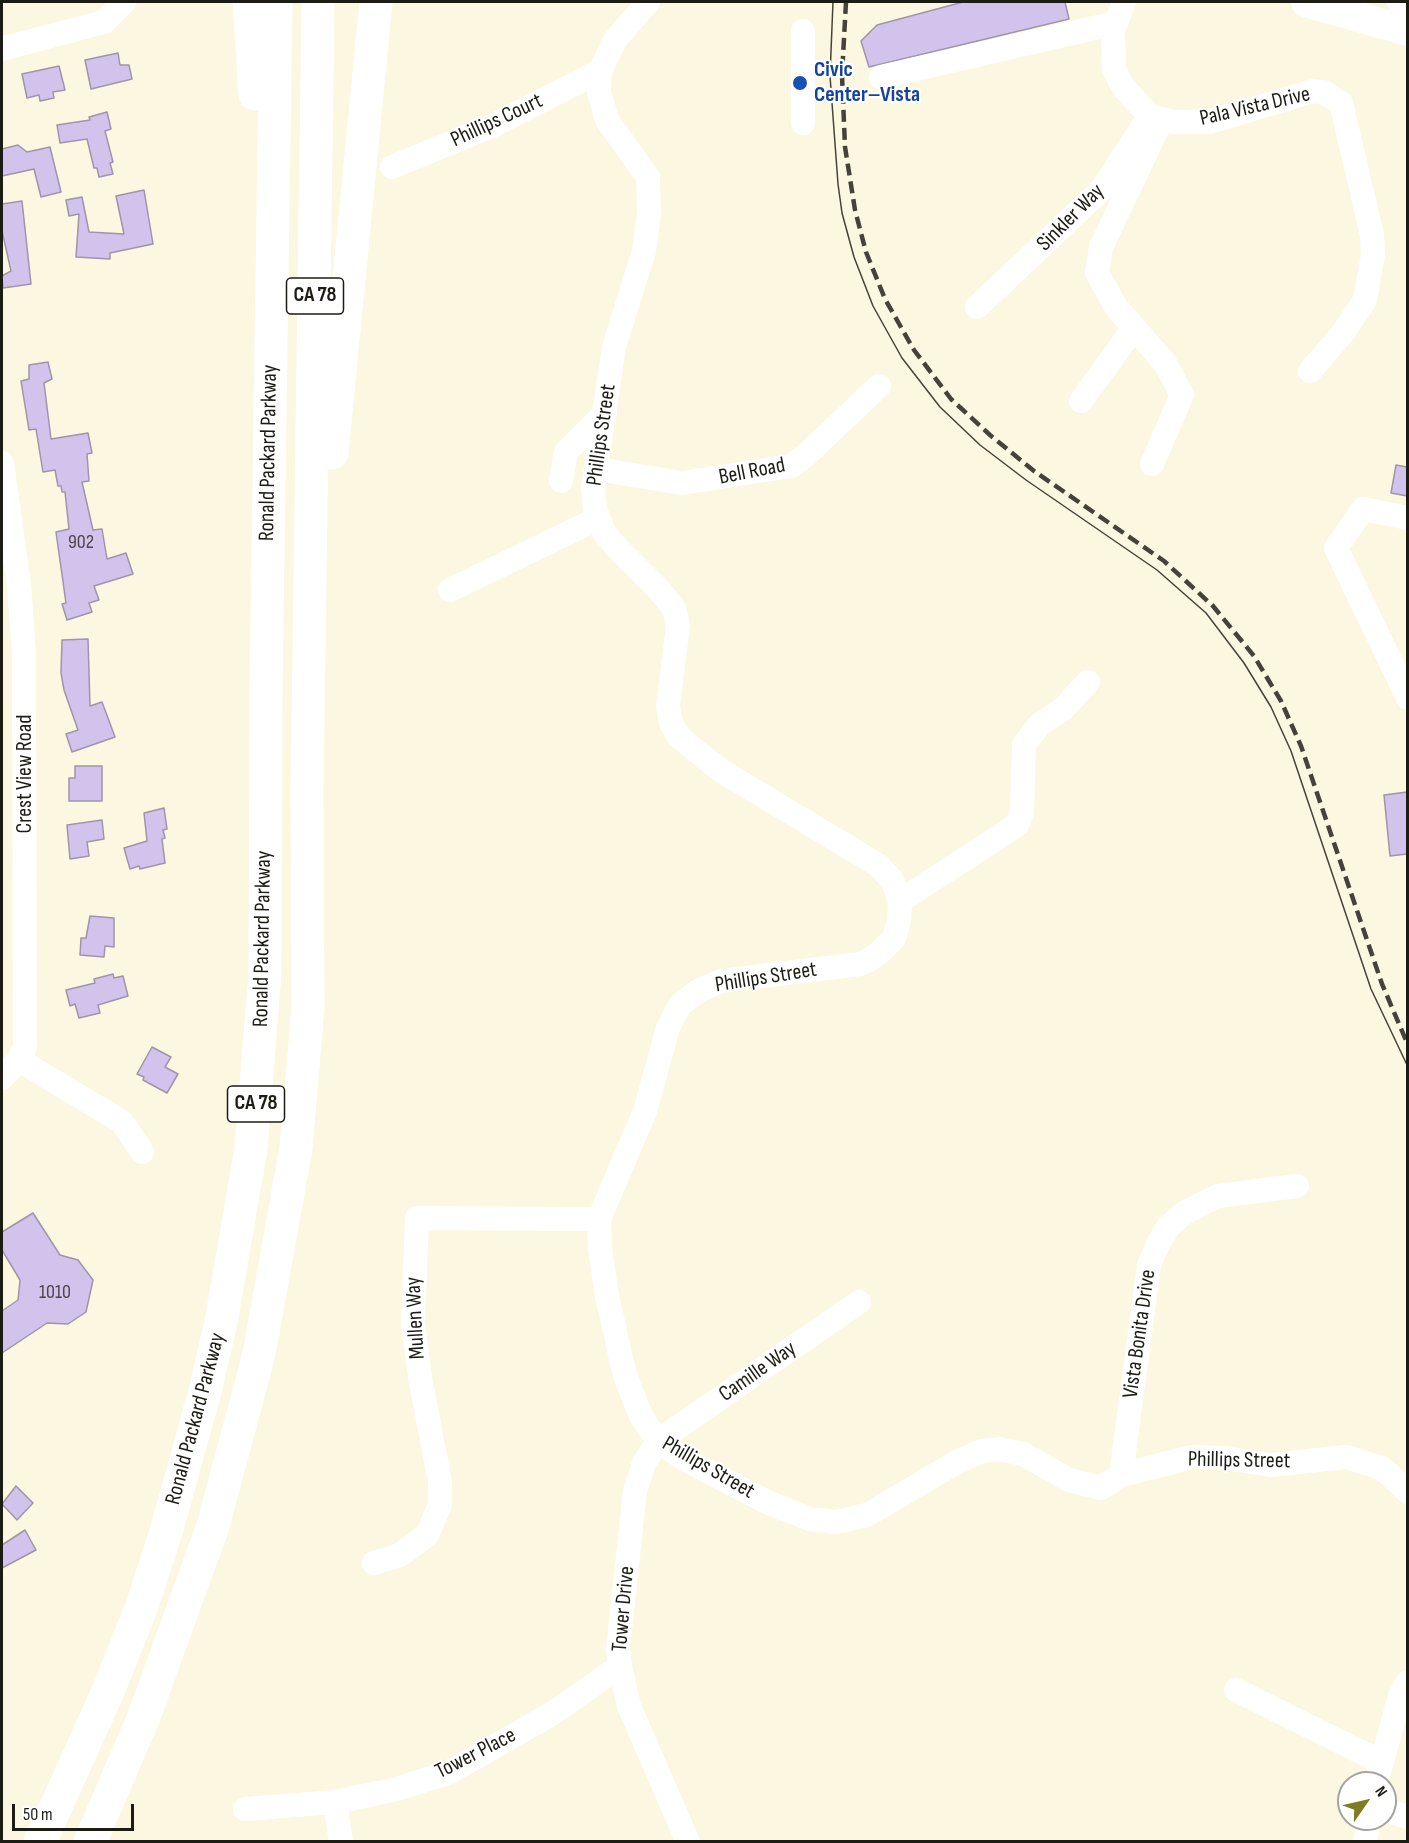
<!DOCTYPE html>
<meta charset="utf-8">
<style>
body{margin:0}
#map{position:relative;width:1409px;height:1843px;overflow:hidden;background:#fcf7e1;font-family:"Sofia Sans Condensed",sans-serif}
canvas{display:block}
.frame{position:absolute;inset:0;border:3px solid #1d1c14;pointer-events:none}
.north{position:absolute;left:1337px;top:1771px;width:60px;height:60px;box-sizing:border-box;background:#fff;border:2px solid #a5a4a1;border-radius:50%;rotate:56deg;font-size:16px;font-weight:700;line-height:24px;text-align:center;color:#1d1c14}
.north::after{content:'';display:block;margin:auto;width:21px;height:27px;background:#7e7c24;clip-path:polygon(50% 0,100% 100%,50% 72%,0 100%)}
.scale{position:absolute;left:12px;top:1804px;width:122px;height:27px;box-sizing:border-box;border:3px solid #1d1c14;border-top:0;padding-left:8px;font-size:18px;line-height:21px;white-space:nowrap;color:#1d1c14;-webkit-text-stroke:4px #fff;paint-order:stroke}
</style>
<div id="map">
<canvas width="1409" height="1843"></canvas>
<div class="frame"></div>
<div class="north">N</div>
<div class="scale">50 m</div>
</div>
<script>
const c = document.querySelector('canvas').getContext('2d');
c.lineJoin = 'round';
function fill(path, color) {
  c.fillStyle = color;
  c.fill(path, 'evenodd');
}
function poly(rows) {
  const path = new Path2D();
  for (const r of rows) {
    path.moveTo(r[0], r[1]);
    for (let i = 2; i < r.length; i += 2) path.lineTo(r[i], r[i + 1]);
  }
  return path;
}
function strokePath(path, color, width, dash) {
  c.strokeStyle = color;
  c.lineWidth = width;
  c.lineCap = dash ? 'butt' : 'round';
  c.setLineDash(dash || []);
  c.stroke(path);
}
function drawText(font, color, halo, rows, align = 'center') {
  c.font = font + ' "Sofia Sans Condensed",sans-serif';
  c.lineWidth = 4.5;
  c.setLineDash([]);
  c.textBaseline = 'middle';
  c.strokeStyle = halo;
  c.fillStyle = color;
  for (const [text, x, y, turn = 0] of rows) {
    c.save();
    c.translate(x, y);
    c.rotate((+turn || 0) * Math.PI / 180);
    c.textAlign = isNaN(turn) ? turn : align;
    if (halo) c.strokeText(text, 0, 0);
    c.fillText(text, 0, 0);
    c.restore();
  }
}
const building = poly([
 [963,2,1065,2,1069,19,869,67,861,41,877,25,963,2],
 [118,53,120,65,129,65,132,79,91,89,85,60,118,53],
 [59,66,65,90,53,92,54,98,40,101,39,95,27,98,22,74,59,66],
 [107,112,111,129,105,131,113,162,110,163,113,174,99,177,97,168,94,168,87,139,60,143,57,125,90,120,89,117,107,112],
 [18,145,27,152,50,147,61,192,41,197,34,169,2,176,2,149,18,145],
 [144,190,153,244,110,253,110,259,76,257,79,214,69,216,66,200,82,197,89,232,124,234,116,196,144,190],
 [22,201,31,284,3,288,2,276,11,271,2,231,2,204,22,201],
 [48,362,52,379,44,383,51,439,88,433,92,453,87,454,89,481,82,482,93,530,102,529,107,559,126,553,133,574,94,586,99,600,89,603,92,612,67,620,62,604,66,603,56,532,69,529,65,492,62,492,61,486,58,486,55,470,43,472,36,429,29,430,21,381,29,379,29,365,48,362],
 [1396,465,1407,467,1407,496,1391,493,1396,465],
 [88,639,90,706,102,702,115,737,72,752,66,734,78,730,64,690,61,673,62,640,88,639],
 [75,766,102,766,102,801,69,801,69,778,75,778,75,766],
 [1407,792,1407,854,1390,856,1384,795,1407,792],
 [164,808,167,829,163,830,165,838,162,839,165,863,140,869,139,866,130,869,124,848,147,841,144,813,164,808],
 [102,820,104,839,87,842,89,856,70,859,67,825,102,820],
 [90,916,114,918,114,947,105,946,104,957,80,955,81,938,86,938,90,916],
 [113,974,114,978,123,976,128,996,98,1005,100,1013,79,1018,75,1004,70,1006,66,990,95,983,94,979,113,974],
 [152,1047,171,1057,165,1067,178,1074,167,1093,143,1080,144,1077,137,1074,152,1047],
 [33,1213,60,1255,78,1260,93,1280,86,1312,68,1324,47,1323,2,1353,2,1311,18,1300,20,1280,2,1250,2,1232,33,1213],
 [16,1486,33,1503,17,1520,2,1504,16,1486],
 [25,1530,36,1550,2,1568,2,1545,25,1530]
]);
fill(building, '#d2c3ed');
strokePath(building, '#9d96aa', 1.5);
strokePath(poly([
 [648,2,615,40,600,71,599,92,607,120,648,177,649,214,644,251,614,347,593,488,595,509,604,532,617,548,659,590,674,608,678,626,668,706,671,723,679,737,720,770,878,865,892,880,900,901,899,921,894,938,879,953,867,961,860,964,721,981,698,991,680,1005,668,1028,645,1111,599,1219,600,1248,607,1296,625,1376,641,1416,658,1441,684,1459,769,1503,810,1519,836,1522,867,1515,957,1462,982,1451,999,1449,1023,1454,1069,1480,1101,1488,1121,1475,1192,1457,1226,1458,1271,1465,1346,1457,1382,1468,1408,1492],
 [1124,2,1113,31,1114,69,1123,87,1150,116,1173,122,1210,122,1313,91,1323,92,1341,103,1372,235,1373,255,1365,300,1343,333,1310,371],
 [803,31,803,123],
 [2,49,104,22,124,2],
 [881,77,1116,23],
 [392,167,494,125,600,71],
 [977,307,1103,188,1148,118],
 [1081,401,1134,328],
 [2,463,19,585,24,653,25,1047,19,1060,2,1078],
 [1152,464,1182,395,1165,363,1116,307,1097,273,1101,247,1161,121],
 [596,469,682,483,791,466,806,455,879,386],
 [561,481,566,452,605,413],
 [1408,518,1363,509,1336,548,1408,698],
 [450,590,597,519],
 [900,901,1017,825,1022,812,1024,745,1039,725,1063,709,1088,682],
 [19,1060,122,1122,142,1152],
 [1121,1475,1149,1265,1159,1242,1168,1227,1184,1213,1218,1196,1297,1186],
 [374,1563,400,1555,427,1535,440,1505,440,1482,420,1377,413,1323,417,1218,599,1219],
 [1236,1690,1381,1762],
 [1376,1783,1400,1696,1408,1682],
 [335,1802,341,1842],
 [245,1809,335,1802,397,1789,450,1772,553,1713,620,1666],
 [1385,1810,1408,1817],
 [688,1842,629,1706,620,1666,618,1649,635,1491,644,1463,658,1441,859,1302],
 [1365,1842,1369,1819]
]), '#fff', 24);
strokePath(poly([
 [1306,2,1408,31],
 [1402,2,1408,3]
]), '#fff', 30);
strokePath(poly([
 [249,2,255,94],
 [332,453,376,2],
 [40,1842,109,1689,142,1606,168,1525,205,1391,221,1322,251,1149,265,973,266,689,276,2],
 [90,1842,143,1719,213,1526,259,1354,296,1148,308,1008,307,791,318,2]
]), '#fff', 33);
strokePath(poly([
 [833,2,830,76,838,184,842,213,854,257,873,306,902,358,940,407,980,445,1026,480,1157,570,1206,613,1244,663,1271,707,1291,751,1371,989,1408,1067]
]), '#454339', 1.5);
strokePath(poly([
 [846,2,842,75,845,147,855,210,866,252,885,299,914,350,951,399,990,435,1034,471,1164,561,1213,606,1254,656,1281,701,1301,746,1382,984,1408,1045]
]), '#454339', 4.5, [12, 6]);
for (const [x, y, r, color] of [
 [800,83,8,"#1a4fb4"]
]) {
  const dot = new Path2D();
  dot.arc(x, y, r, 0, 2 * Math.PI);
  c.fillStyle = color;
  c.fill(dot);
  strokePath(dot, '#fff', 2);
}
drawText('20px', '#4a464a', null, [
 ["902",81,543],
 ["1010",55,1293]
]);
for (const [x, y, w] of [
 [315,296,57],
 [256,1104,57]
]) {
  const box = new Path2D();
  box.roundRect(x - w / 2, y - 18, w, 36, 4.5);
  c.fillStyle = '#fff';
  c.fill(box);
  strokePath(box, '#1d1c14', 1.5);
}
drawText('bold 21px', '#1d1c14', null, [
 ["CA 78",315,296],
 ["CA 78",256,1104]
]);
drawText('bold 22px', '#164399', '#fff', [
 ["Civic",814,70],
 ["Center–Vista",814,95]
], 'left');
drawText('22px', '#1d1c14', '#fff', [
 ["Pala Vista Drive",1255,107,-13],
 ["Phillips Court",497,121,-25],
 ["Sinkler Way",1071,218,-45],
 ["Phillips Street",602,435,-82],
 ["Ronald Packard Parkway",269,453,-89],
 ["Bell Road",752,472,-11],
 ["Crest View Road",25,774,-90],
 ["Ronald Packard Parkway",263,939,-89],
 ["Phillips Street",766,978,-9],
 ["Mullen Way",416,1318,-93],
 ["Vista Bonita Drive",1140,1334,-82],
 ["Camille Way",758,1372,-35],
 ["Ronald Packard Parkway",196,1419,-75],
 ["Phillips Street",1239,1461,1],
 ["Phillips Street",708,1468,30],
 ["Tower Drive",624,1609,-85],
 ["Tower Place",476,1754,-27]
]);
</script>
